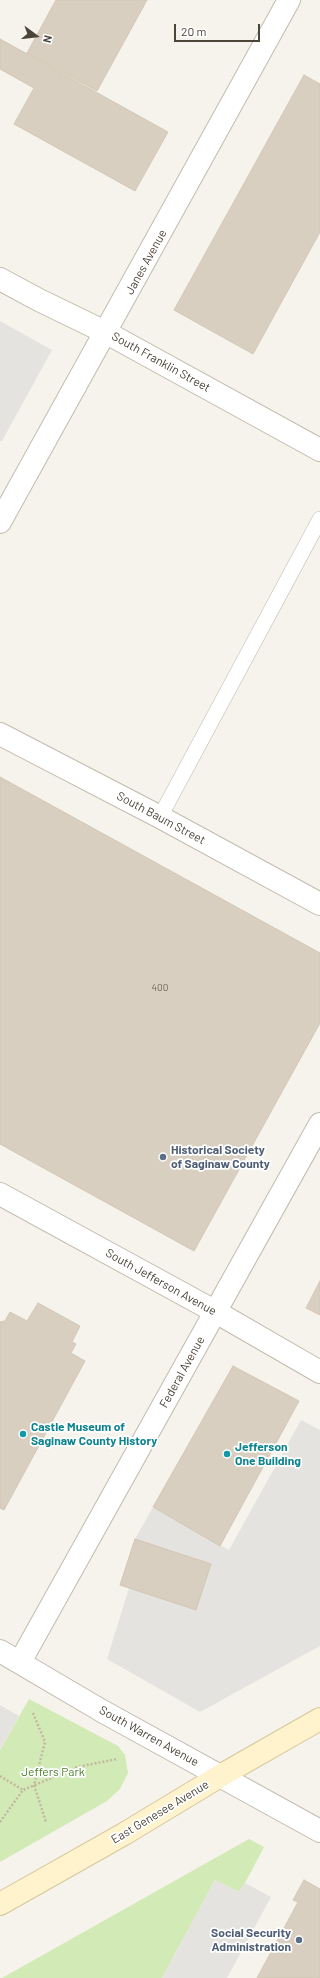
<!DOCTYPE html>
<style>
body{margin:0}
#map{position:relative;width:320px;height:1978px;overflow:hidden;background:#f6f3ec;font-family:Barlow,sans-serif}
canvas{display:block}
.north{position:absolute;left:16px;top:16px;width:40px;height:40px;-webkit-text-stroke:3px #fff;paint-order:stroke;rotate:105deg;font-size:11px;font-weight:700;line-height:16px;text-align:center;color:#4b4439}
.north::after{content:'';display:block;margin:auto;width:14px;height:18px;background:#4b4439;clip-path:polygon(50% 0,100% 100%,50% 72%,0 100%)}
.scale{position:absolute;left:174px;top:24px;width:86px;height:18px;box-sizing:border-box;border:2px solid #4b4439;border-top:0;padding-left:5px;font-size:12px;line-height:14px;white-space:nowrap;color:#4b4439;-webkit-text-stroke:3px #fff;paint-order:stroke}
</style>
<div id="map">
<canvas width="320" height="1978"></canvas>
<div class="north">N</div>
<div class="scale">20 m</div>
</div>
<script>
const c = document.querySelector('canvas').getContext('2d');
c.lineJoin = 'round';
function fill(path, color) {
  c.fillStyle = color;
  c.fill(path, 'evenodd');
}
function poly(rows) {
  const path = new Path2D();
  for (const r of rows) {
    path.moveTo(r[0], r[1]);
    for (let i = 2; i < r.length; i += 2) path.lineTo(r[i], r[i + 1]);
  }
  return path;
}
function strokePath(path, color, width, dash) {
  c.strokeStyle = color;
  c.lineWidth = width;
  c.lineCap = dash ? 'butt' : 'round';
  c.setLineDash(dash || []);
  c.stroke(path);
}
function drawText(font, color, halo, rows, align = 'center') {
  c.font = font + ' Barlow,sans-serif';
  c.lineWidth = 3.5;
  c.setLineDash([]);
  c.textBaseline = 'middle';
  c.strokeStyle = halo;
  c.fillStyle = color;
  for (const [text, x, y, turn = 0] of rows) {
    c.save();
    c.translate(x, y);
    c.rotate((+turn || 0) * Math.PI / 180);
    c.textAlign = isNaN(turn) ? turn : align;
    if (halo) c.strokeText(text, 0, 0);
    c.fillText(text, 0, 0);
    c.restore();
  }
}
fill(poly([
 [29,1699,118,1746,125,1755,128,1773,120,1789,107,1801,0,1862,0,1750],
 [249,1839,264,1847,245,1883,239,1892,215,1880,162,1978,2,1978]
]), '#d2eab5');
fill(poly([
 [0,321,52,350,2,441,0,441],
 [301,1420,320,1430,320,1646,200,1712,107,1659,129,1588,120,1585,135,1539,153,1507,229,1550],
 [0,1705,19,1716,0,1750],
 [215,1880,239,1892,245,1883,271,1897,227,1978,162,1978]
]), '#e5e3e0');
const building = poly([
 [56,0,147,0,97,91,27,53,56,0],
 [0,39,168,132,135,191,14,124,34,88,0,69,0,39],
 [304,75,320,84,320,232,253,354,174,310,304,75],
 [0,777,320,953,320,1023,194,1251,0,1144,0,777],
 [320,1281,320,1315,306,1308,320,1281],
 [38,1303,80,1326,72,1342,76,1344,71,1353,85,1361,4,1510,0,1508,0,1322,5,1321,10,1312,27,1321,38,1303],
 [233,1366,299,1401,220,1546,153,1507,233,1366],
 [135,1539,211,1564,196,1610,120,1585,135,1539],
 [304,1880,320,1889,320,1978,257,1978,298,1902,293,1900,304,1880]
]);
fill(building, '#d8cfc1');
strokePath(building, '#d3c7b4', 1);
const service = poly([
 [160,817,320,519]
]);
const minor = poly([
 [0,279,39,300,107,333,320,450],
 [0,734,160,817,320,904],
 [20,1662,320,1124]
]);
const tertiary = poly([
 [0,522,289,0],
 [0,1194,216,1312,320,1372],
 [0,1651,102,1711,320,1831]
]);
const secondary = poly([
 [0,1904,124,1834,220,1776,320,1719]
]);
strokePath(service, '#c2bbae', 16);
strokePath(minor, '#c2bbae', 24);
strokePath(tertiary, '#c2bbae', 24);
strokePath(secondary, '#d6c79b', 24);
strokePath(poly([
 [33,1713,45,1742,34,1785,46,1822],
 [0,1776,23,1790],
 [0,1822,23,1790,77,1767,117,1759]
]), '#c4b79f', 2.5, [2, 2]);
strokePath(service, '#fff', 15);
strokePath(minor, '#fff', 22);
strokePath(tertiary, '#fff', 22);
strokePath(secondary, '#fff3cd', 22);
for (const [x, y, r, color] of [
 [163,1157,4,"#5c6f8a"],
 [23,1434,4,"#0f9aa8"],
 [227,1454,4,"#0f9aa8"],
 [299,1940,4,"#5c6f8a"]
]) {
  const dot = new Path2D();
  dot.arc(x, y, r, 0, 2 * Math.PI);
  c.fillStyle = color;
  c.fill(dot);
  strokePath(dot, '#fff', 1.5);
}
drawText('10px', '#6e675b', null, [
 ["400",160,988]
]);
drawText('12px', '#4b4439', '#fff', [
 ["Janes Avenue",146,262,-61],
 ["South Franklin Street",161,362,29],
 ["South Baum Street",161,818,28],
 ["South Jefferson Avenue",161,1282,29],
 ["Federal Avenue",182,1372,-61],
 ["South Warren Avenue",149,1736,29],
 ["East Genesee Avenue",160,1812,-31]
]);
drawText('bold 12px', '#4e5e75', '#fff', [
 ["Historical Society",171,1150],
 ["of Saginaw County",171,1164],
 ["Social Security",291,1933,"right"],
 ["Administration",291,1947,"right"]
], 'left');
drawText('bold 12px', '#0d838f', '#fff', [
 ["Castle Museum of",31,1427],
 ["Saginaw County History",31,1441],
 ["Jefferson",235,1447],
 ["One Building",235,1461]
], 'left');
drawText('12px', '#4a7f2a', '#fff', [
 ["Jeffers Park",53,1772]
]);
</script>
